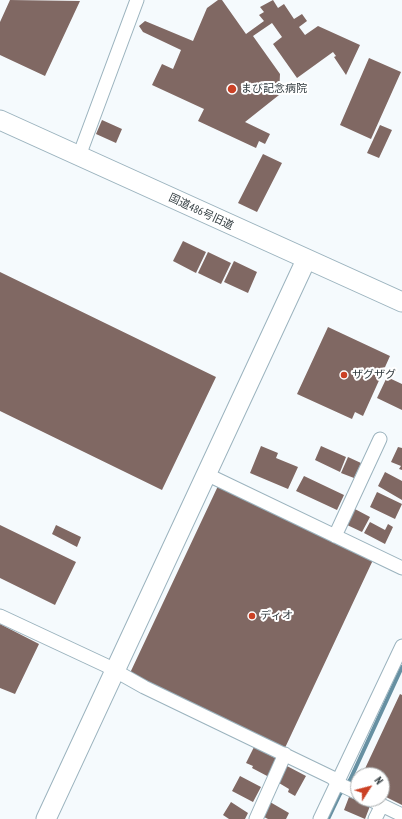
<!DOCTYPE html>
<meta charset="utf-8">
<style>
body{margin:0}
#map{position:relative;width:402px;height:819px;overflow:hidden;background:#f5fafd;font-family:"PT Sans Narrow",sans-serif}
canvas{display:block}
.north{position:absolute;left:350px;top:767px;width:40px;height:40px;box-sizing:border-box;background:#fff;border:1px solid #adb1b2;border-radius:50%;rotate:54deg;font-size:11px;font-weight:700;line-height:16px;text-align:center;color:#313b3f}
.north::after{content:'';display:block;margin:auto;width:14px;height:18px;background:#cb4125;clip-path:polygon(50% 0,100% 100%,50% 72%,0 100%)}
</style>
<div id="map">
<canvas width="402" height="819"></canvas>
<div class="north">N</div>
</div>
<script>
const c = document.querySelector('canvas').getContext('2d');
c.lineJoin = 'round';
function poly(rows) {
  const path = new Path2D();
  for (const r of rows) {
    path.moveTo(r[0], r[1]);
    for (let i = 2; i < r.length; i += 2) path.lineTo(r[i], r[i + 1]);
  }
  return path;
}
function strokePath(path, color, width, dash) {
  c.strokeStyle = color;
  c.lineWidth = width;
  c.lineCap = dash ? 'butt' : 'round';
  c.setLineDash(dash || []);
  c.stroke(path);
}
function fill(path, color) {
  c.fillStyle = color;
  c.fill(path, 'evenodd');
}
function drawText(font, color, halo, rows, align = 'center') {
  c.font = font + ' "PT Sans Narrow","Noto Sans JP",sans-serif';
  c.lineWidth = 4;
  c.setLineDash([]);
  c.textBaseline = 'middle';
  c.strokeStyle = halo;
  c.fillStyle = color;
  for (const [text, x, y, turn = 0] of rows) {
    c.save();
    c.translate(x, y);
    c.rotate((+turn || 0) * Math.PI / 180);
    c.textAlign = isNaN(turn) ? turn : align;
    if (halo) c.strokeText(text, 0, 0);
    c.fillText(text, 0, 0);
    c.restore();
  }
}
strokePath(poly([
 [328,819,340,794,350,780,402,667]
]), '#6690a2', 4);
fill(poly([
 [10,0,80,1,45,76,0,55,0,22],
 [218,0,222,0,246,34,264,21,259,15,264,12,260,7,273,0,278,8,284,4,294,19,302,14,307,21,299,27,305,35,318,26,360,45,346,75,334,57,336,56,333,52,297,78,273,44,282,37,272,23,253,36,280,74,279,95,245,122,270,134,265,144,259,141,256,148,198,121,204,109,152,85,162,64,173,69,181,50,143,32,139,26,145,21,193,41,207,8],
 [369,58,401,72,371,139,340,125],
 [102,120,122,129,116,143,96,134],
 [380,125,392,130,379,158,367,153],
 [263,154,282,163,257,212,238,203],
 [183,241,206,252,196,273,173,261],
 [208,252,231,263,221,284,198,273],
 [234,261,257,272,248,293,224,282],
 [0,272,216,377,162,490,0,411],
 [328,327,390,356,363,416,355,412,352,419,297,394],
 [387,377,402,384,402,410,377,398],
 [261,446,278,453,276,458,298,467,288,489,250,473],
 [321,446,346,457,340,472,315,460],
 [398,447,402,448,402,470,399,469,401,466,391,462],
 [348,457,361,463,354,478,341,473],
 [385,472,402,481,402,500,378,486],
 [304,476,344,495,337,510,296,491],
 [218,486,373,560,284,750,145,684,145,680,130,673],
 [377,492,402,504,395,519,370,507],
 [353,508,370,517,362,532,345,524],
 [370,522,385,530,388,524,393,527,385,544,364,533],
 [0,525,76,562,55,605,0,578],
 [56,525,81,537,77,547,52,534],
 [0,624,39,644,15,694,0,688],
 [400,694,402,695,402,805,382,795,382,775,362,775],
 [254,747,277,759,269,777,252,768,253,766,246,763],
 [287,766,306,776,295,796,288,792,289,789,279,783],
 [240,776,261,787,253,802,232,791],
 [349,797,370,806,365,819,344,810],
 [231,802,248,813,245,819,229,819,223,815],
 [270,802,289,813,286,819,268,819,262,816]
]), '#806863');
const street = poly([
 [79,156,137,0],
 [206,474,402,568],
 [335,536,380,439],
 [0,616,105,665,144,687,331,777,341,785,358,793],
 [369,799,402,815],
 [256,819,285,754],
 [320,819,402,646],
 [375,819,382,805]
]);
const secondary = poly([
 [0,120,402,302],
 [46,819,306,260]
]);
strokePath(street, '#9bb3be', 15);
strokePath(secondary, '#9bb3be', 21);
strokePath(street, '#fff', 13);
strokePath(secondary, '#fff', 19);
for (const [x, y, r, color] of [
 [232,89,5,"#cb4125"],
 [344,375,4,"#cb4125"],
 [252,616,4,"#cb4125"]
]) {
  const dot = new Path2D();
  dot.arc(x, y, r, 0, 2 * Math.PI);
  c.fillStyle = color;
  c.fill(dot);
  strokePath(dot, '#fff', 1.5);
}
drawText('11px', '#313b3f', '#fff', [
 ["まび記念病院",241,89],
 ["ザグザグ",352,375],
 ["ディオ",260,616]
], 'left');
drawText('11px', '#313b3f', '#fff', [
 ["国道486号旧道",201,212,25]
]);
</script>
